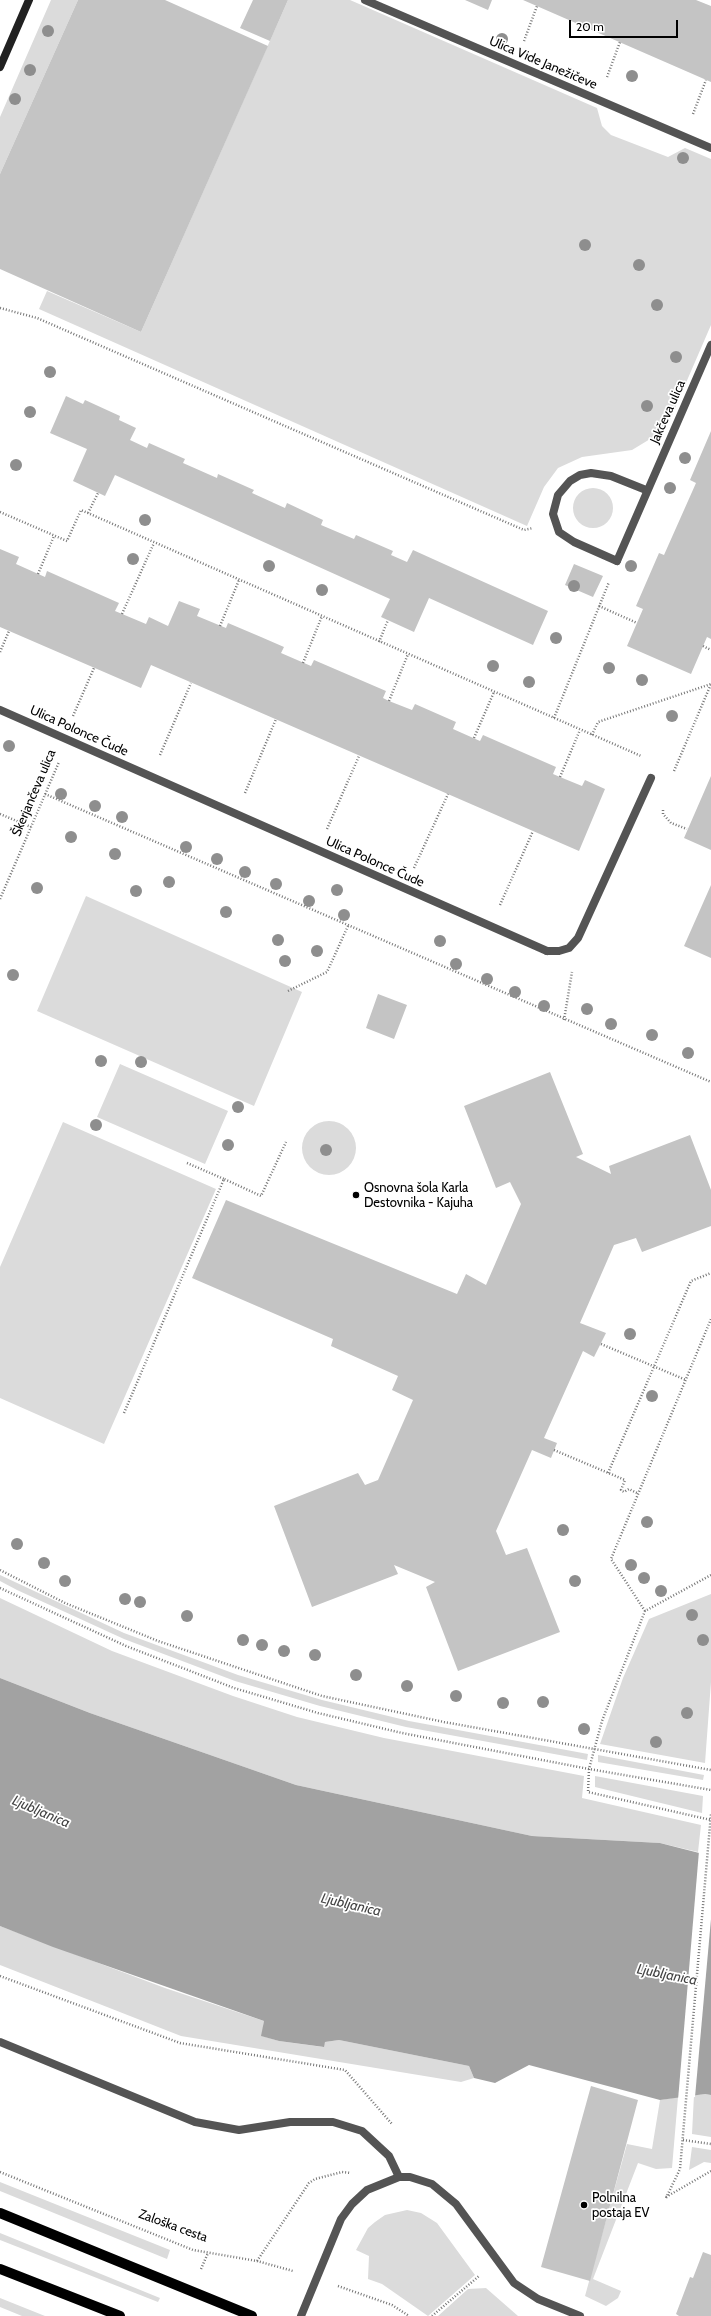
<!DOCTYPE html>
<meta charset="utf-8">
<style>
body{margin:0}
#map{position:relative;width:711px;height:2316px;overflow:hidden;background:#fff;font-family:Cabin,sans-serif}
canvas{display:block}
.scale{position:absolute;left:569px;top:20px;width:109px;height:18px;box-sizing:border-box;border:2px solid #000;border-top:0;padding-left:5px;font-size:12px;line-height:14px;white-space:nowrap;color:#000;-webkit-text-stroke:3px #fff;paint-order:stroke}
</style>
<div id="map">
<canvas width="711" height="2316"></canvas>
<div class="scale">20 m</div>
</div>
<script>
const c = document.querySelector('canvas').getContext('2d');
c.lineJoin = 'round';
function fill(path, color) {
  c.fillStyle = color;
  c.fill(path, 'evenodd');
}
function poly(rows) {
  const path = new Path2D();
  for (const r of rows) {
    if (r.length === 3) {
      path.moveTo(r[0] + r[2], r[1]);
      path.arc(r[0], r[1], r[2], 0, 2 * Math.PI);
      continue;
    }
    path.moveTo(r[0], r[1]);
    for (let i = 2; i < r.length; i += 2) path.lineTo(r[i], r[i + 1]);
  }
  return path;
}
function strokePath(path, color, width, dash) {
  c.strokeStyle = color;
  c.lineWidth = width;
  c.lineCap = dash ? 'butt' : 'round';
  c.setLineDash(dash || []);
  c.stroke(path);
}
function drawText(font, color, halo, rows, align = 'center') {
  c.font = font + ' Cabin,sans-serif';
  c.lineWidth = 3.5;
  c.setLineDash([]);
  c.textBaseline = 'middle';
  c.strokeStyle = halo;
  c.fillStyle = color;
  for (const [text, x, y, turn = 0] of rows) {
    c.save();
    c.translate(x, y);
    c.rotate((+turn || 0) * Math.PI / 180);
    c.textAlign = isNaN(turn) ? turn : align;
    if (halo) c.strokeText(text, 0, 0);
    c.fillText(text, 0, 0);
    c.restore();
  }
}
fill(poly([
 [51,0,78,0,0,174,0,117],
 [288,0,350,0,597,108,602,126,611,135,668,157,685,148,711,159,711,325,669,422,660,433,632,450,582,457,558,468,544,487,527,526,39,309,47,291,141,332],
 [593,508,20],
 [86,896,302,992,254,1106,37,1011],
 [120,1064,228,1111,205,1164,97,1117],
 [329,1148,27],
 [63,1122,216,1189,104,1444,0,1398,0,1267],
 [0,1575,124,1633,238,1675,322,1700,409,1721,588,1754,587,1760,406,1727,320,1706,235,1681,124,1639,17,1590,0,1581],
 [711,1594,711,1682,705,1763,600,1744,623,1678,649,1619],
 [0,1598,112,1651,233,1696,297,1717,384,1738,584,1776,582,1798,701,1825,698,1852,660,1843,532,1836,296,1785,90,1713,0,1678],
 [598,1755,704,1775,703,1780,598,1762],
 [595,1776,703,1796,702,1813,595,1787],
 [0,1926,165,1988,264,2021,262,2036,279,2041,323,2047,325,2042,339,2040,469,2066,474,2078,461,2082,181,2036,0,1965],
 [705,2094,711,2095,711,2137,692,2134,694,2095],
 [678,2097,672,2168,656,2169,638,2163,593,2279,621,2291,618,2298,606,2306,585,2296,627,2144,652,2149,660,2100],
 [692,2147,711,2150,711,2163,704,2162,689,2170],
 [0,2182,170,2250,167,2259,0,2191],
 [407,2210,421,2213,437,2223,475,2275,428,2316,382,2284,368,2279,369,2256,356,2250,368,2228,375,2222,385,2215],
 [0,2233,160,2298,158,2302,0,2240],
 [486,2288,518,2316,438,2316,468,2289],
 [0,2298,45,2316,22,2316,0,2307]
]), '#dbdbdb');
fill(poly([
 [0,1678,90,1713,296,1785,532,1836,660,1843,711,1856,711,2095,705,2094,660,2100,529,2065,495,2083,474,2078,469,2066,339,2040,325,2042,324,2047,279,2041,261,2036,264,2021,53,1947,0,1926]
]), '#a2a2a2');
fill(poly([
 [699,1851,711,1854,711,1919,695,2097,678,2100]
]), '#fff');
fill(poly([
 [78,0,165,0,268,46,141,332,0,269,0,174],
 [253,0,288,0,270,41,240,28],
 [465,0,492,0,488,10],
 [523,0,696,0,711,6,711,82],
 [66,396,83,404,85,400,120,416,119,420,136,428,130,440,147,448,149,443,185,459,183,463,217,478,218,474,254,490,252,493,285,508,287,503,323,520,321,525,354,539,356,535,393,551,391,555,407,562,413,550,548,611,533,645,429,598,414,632,381,617,390,599,115,475,105,496,73,481,87,449,50,433],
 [711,431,711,639,707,637,691,674,627,646,643,609,636,606,659,553,664,555,696,483,690,480],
 [0,549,19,557,16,564,45,577,47,571,119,603,115,611,146,624,149,617,168,626,179,601,200,609,197,616,226,628,228,623,261,637,284,647,281,653,311,666,314,660,386,691,383,698,389,701,412,710,415,704,456,722,453,729,480,741,483,735,556,767,553,774,560,777,582,786,585,780,605,789,579,851,151,665,141,688,0,627],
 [574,564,603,576,593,597,565,585],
 [711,776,711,850,684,838],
 [711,885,711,958,684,946],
 [378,994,407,1005,394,1039,366,1028],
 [550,1072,583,1154,576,1157,611,1174,609,1166,690,1135,711,1190,711,1226,642,1252,636,1238,614,1245,580,1323,606,1333,594,1357,583,1351,544,1438,557,1443,551,1458,532,1450,496,1531,506,1555,527,1548,560,1632,458,1671,426,1587,435,1582,394,1565,398,1574,312,1607,274,1506,358,1473,365,1485,378,1480,413,1400,392,1390,398,1376,331,1346,333,1339,192,1278,226,1200,457,1294,466,1274,486,1285,521,1204,510,1182,496,1188,464,1106],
 [591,2086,638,2100,590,2281,541,2267],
 [703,2252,711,2255,711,2316,679,2316,676,2314,690,2277,693,2278]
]), '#c4c4c4');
strokePath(poly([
 [524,41,537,6],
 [607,77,620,42],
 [693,114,706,80],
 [0,308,37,318,524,530,533,528],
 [0,512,67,541,81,510,641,756],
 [88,513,98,493],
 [38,574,54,536],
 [599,606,637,623],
 [122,614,154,543],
 [220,626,239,580],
 [379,642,388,620],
 [703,646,711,650],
 [0,652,9,631],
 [303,663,322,616],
 [389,701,408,654],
 [73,716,94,668],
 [554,718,609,582],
 [592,735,598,722,711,684],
 [474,738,494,692],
 [160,755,191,683],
 [674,771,711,684],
 [560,777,580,730],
 [245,793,276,719],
 [45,794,711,1082],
 [663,810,663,814,671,823,687,829],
 [0,814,31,827],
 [327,829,359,756],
 [414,868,448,794],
 [0,899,59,762],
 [500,905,533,831],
 [288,991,327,972,348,926],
 [564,1020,572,972],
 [187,1163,224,1179],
 [601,1344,686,1380],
 [124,1413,224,1179,261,1196,286,1142],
 [554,1450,625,1480,621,1490,624,1492,629,1489,637,1493],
 [608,1473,691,1281,711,1273],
 [0,1570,65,1603,158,1641,322,1696,444,1722,711,1770],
 [711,1575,645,1611,602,1721,589,1769,588,1792,711,1820],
 [0,1588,126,1646,234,1688,318,1713,402,1733,589,1769,711,1790],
 [645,1611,611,1559,711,1319],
 [0,1976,180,2043,345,2070,392,2124],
 [683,2140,711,2144],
 [0,2172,193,2250,257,2261,293,2271],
 [666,2197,711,2171],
 [666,2198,680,2169,711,1814],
 [257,2261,309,2183,315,2179,342,2172,351,2173],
 [201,2269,208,2253],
 [338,2286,392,2305,409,2316],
 [432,2316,479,2276]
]), '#767676', 2.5, [1, 2]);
strokePath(poly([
 [617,561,574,542,559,532,553,514,558,495,570,481,580,475,591,473,611,476,646,490],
 [547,951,559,951,569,948,578,938,651,778],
 [0,2042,195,2122,239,2130,290,2122,333,2122,362,2131,389,2156,399,2177,410,2177,432,2184,456,2204,514,2283,538,2299,580,2316]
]), '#545454', 8);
strokePath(poly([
 [365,0,711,148],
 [617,561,711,345],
 [0,710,547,951],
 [301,2316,341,2219,352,2204,367,2190,399,2177]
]), '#545454', 8);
strokePath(poly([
 [0,67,29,0]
]), '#212121', 8);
strokePath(poly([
 [0,2213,252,2316],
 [0,2269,120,2316]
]), '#000', 10);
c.fillStyle = '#8e8e8e';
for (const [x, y] of [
 [48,31],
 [502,39],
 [30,70],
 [632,76],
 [15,99],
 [683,158],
 [585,245],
 [639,265],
 [657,305],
 [676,357],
 [50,372],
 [647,406],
 [30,412],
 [685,458],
 [16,465],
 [670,488],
 [145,520],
 [133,559],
 [269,566],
 [631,566],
 [574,586],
 [322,590],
 [556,638],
 [493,666],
 [609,668],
 [642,680],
 [529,682],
 [672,716],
 [9,746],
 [61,794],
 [95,806],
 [122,817],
 [71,837],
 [186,847],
 [115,854],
 [217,859],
 [245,872],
 [169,882],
 [276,884],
 [37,888],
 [337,890],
 [136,891],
 [309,901],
 [226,912],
 [344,915],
 [278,940],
 [440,941],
 [317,951],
 [285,961],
 [456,964],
 [13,975],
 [487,979],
 [515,992],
 [544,1006],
 [587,1009],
 [611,1024],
 [652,1035],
 [688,1053],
 [101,1061],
 [141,1062],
 [238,1107],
 [96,1125],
 [228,1145],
 [326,1150],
 [630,1334],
 [652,1396],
 [647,1522],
 [563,1530],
 [17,1544],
 [44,1563],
 [631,1565],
 [644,1578],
 [65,1581],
 [575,1581],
 [661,1591],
 [125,1599],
 [140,1602],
 [692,1615],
 [187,1616],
 [243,1640],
 [703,1640],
 [262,1645],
 [284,1651],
 [315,1655],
 [356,1675],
 [407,1686],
 [456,1696],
 [543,1702],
 [503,1703],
 [687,1713],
 [584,1729],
 [656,1742]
]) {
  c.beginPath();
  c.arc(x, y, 6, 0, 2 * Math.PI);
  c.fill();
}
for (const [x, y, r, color] of [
 [356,1195,4,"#000"],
 [584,2205,4,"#000"]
]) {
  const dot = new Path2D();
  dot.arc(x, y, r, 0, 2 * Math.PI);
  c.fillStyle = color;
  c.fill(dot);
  strokePath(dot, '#fff', 1.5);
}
drawText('13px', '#000', '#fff', [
 ["Ulica Vide Janežičeve",543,63,23],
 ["Jakčeva ulica",668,412,-66],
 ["Ulica Polonce Čude",79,731,24],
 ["Škerjančeva ulica",34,793,-67],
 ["Ulica Polonce Čude",375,862,24],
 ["Zaloška cesta",173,2226,20]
]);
drawText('13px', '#000', '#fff', [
 ["Osnovna šola Karla",364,1188],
 ["Destovnika - Kajuha",364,1203],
 ["Polnilna",592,2198],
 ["postaja EV",592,2213]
], 'left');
drawText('italic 14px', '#434343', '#fff', [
 ["Ljubljanica",41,1812,23],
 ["Ljubljanica",351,1905,13],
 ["Ljubljanica",667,1975,11]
]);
</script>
